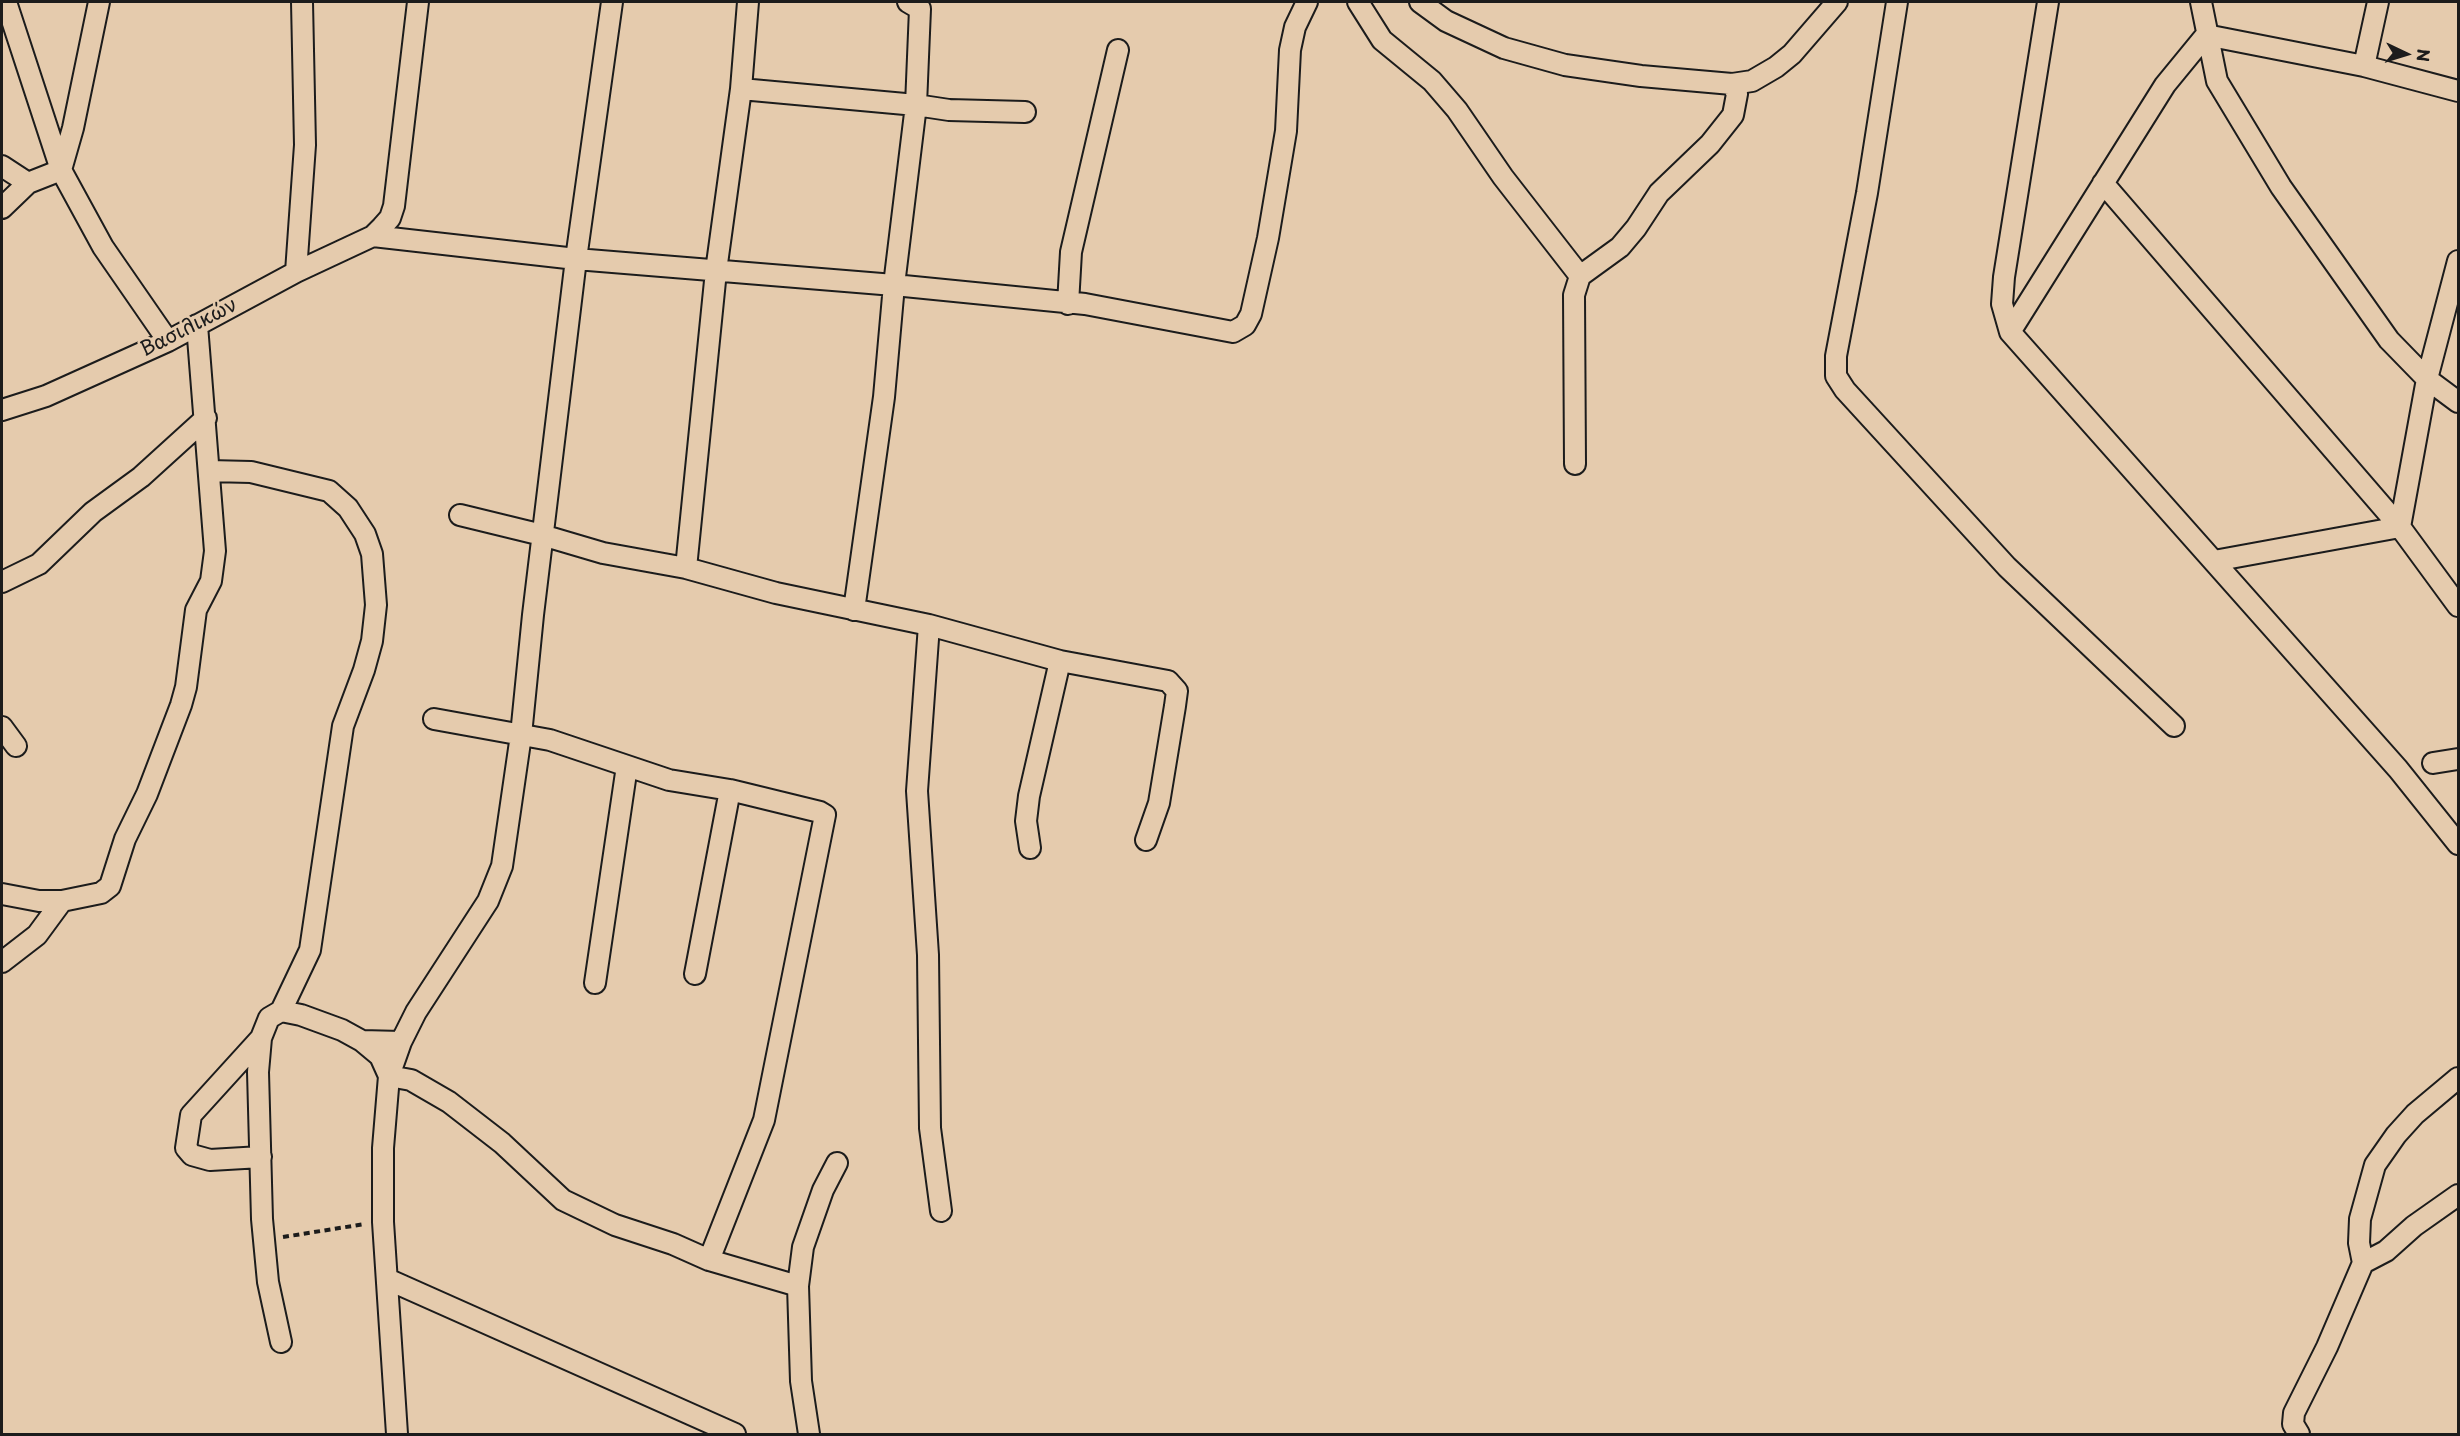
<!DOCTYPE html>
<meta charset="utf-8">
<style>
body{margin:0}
#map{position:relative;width:2460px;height:1436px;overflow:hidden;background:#e5cbad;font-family:"Playpen Sans",sans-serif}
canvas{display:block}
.frame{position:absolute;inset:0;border:3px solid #1c1c1c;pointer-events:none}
.north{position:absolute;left:2376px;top:24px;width:60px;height:60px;-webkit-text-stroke:4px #e5cbad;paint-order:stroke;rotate:94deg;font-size:16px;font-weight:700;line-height:24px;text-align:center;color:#1c1c1c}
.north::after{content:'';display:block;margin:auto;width:21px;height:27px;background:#1c1c1c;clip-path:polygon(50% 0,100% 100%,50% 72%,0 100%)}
</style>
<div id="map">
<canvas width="2460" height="1436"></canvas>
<div class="frame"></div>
<div class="north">N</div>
</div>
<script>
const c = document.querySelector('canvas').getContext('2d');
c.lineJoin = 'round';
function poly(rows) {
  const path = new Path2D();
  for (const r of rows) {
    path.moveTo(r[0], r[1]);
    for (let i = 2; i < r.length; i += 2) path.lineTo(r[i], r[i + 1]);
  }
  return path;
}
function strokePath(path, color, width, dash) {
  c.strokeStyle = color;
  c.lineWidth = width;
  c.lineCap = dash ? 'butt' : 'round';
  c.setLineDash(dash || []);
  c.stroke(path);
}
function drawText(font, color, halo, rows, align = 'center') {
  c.font = font + ' "Playpen Sans",sans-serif';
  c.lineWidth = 5;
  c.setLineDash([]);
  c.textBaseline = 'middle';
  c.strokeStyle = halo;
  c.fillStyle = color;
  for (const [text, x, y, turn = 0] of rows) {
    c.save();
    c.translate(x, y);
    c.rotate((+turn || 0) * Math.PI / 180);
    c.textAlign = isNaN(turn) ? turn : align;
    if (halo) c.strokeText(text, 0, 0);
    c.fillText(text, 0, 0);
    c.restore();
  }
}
const minor = poly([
 [6,2,61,170,103,247,168,341],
 [908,2,920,9,916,105,949,110,1025,112],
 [1358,2,1382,40,1432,81,1457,110,1503,177,1580,276],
 [1420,2,1446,21,1504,48,1565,65,1641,76,1732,84,1752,81,1776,67,1792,54,1837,2],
 [1897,2,1867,193,1836,356,1836,376,1845,390,2007,567,2174,726],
 [2048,2,2004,277,2002,304,2010,332,2398,769,2458,844],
 [2201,2,2217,81,2281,187,2389,340,2427,379,2458,402],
 [2364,66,2378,2],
 [741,89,916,105,894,285,884,397,854,610],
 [2,166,28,183,61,170,73,128,99,2],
 [2103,183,2400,527,2458,606],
 [2,208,28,183],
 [373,236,576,259,894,285,1085,304,1233,332,1245,325,1251,314,1268,238,1286,131,1290,50,1295,27,1307,2],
 [296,272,305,145,302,2],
 [1068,304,1071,252,1118,50],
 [2010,332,2165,85,2206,35,2364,66,2458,91],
 [2,410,46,396,168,341,296,272,373,236,382,227,390,218,394,206,418,2],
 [1575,464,1574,295,1580,276,1620,247,1636,228,1659,193,1710,144,1733,115,1737,94,1732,84],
 [209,471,251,472,329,491,348,508,365,534,372,554,376,605,372,641,364,670,343,726,310,950,281,1011],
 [460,515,542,535,603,553,686,568,776,593,929,625,1060,661,1168,681,1177,691,1175,706,1159,803,1146,840],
 [2214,561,2400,527,2427,379,2458,261],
 [686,568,716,271,741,89,748,2],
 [2,582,39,564,93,512,141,477,206,418],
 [929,625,917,791,928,955,930,1128,941,1211],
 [434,719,550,740,669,780,730,790,820,812,825,815,764,1120,709,1260],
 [2,727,16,746],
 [2433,763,2458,759],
 [1030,848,1026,821,1029,796,1060,661],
 [2,894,39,901,62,901,101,893,110,886,125,839,147,794,181,705,186,687,196,610,211,581,215,551,197,325],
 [2,962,37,935,62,901],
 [695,974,730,790],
 [595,983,627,766],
 [362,1041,380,1056,389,1076,411,1080,449,1102,502,1143,563,1200,615,1225,673,1244,709,1260,798,1286],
 [261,1157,210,1160,192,1155,186,1148,191,1115,261,1038],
 [2363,1263,2386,1251,2414,1226,2458,1195],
 [387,1279,735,1434],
 [281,1342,268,1282,262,1219,258,1072,261,1038,269,1018,281,1011,301,1015,342,1030,362,1041,401,1042],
 [397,1434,383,1222,383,1148,389,1076,401,1042,416,1012,488,901,502,866,521,735,533,615,576,259,612,2],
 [809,1434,801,1381,798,1286,803,1247,823,1190,837,1163],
 [2299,1434,2293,1424,2294,1413,2327,1347,2363,1263,2359,1243,2360,1219,2375,1165,2396,1135,2415,1114,2458,1078]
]);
strokePath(minor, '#1c1c1c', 24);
strokePath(poly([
 [283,1237,365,1224]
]), '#1c1c1c', 4, [6, 4.5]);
strokePath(minor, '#e5cbad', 20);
drawText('20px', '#1c1c1c', '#e5cbad', [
 ["Βασιλικών",189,328,-27]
]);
</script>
